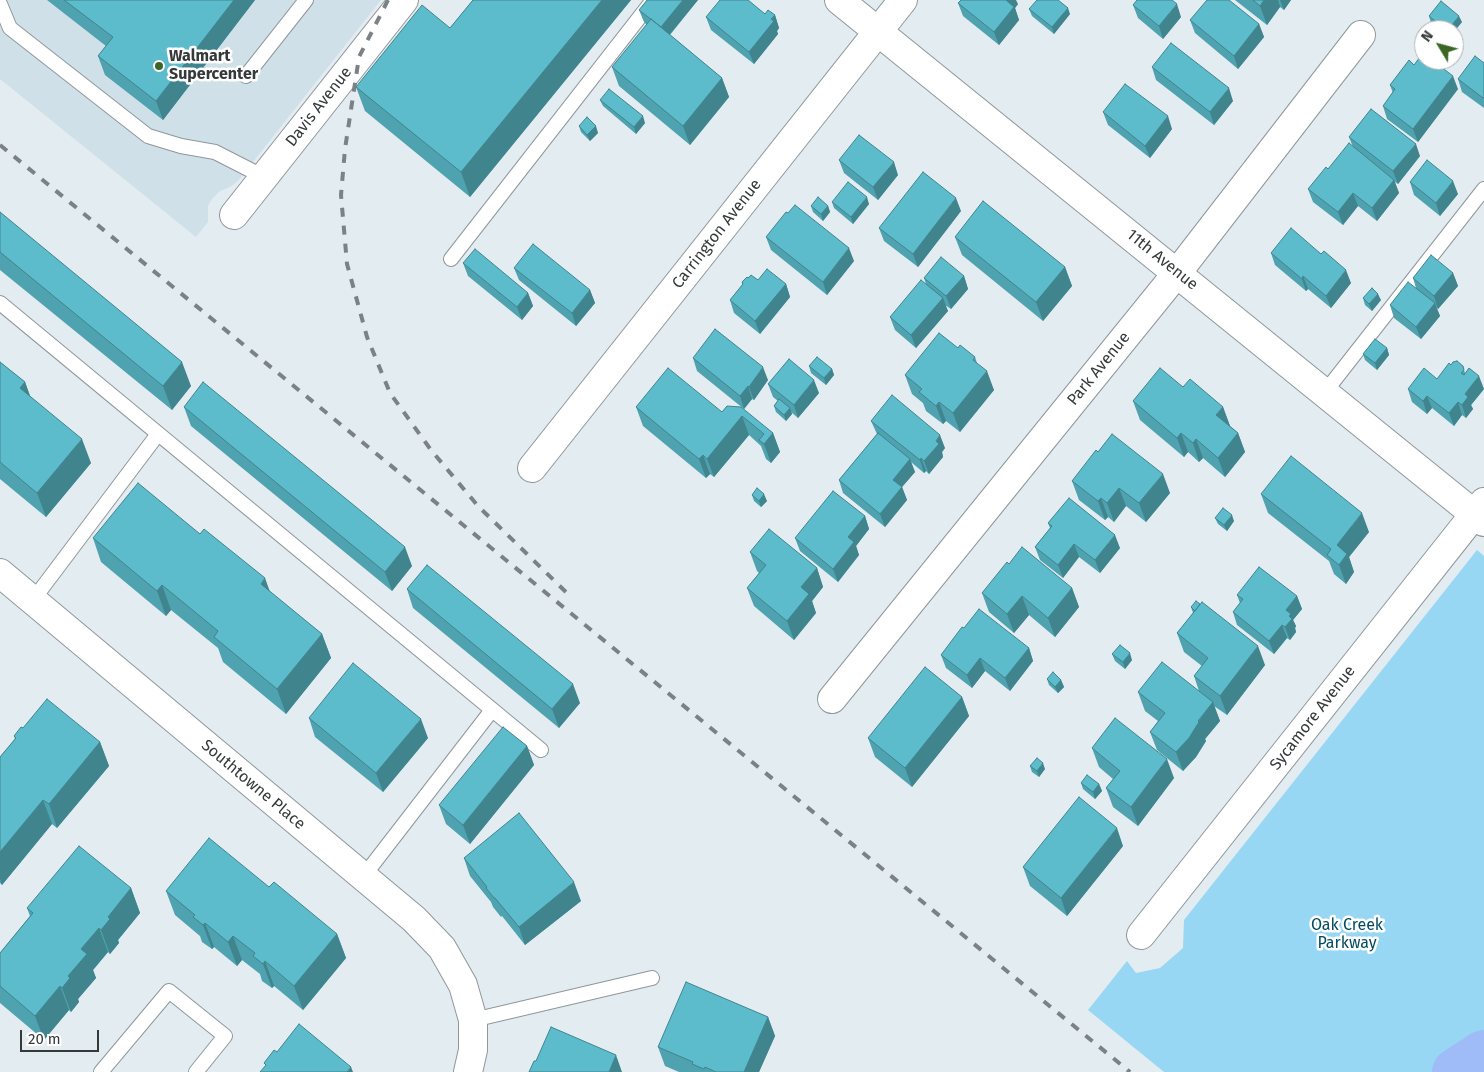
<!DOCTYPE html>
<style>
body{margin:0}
#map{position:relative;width:1484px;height:1072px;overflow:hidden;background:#e3ecf0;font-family:"Fira Sans",sans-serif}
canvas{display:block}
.north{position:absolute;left:1414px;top:20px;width:50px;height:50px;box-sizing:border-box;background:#fff;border:1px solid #aeb0b0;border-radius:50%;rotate:307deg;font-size:14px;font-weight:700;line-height:20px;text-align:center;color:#35393a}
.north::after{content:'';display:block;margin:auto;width:18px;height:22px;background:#3b6724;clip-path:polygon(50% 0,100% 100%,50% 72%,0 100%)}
.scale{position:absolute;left:20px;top:1030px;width:79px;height:22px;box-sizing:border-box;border:2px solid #35393a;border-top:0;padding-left:6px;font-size:15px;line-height:18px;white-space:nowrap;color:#35393a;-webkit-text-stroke:4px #fff;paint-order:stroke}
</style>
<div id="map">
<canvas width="1484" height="1072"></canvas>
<div class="north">N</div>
<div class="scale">20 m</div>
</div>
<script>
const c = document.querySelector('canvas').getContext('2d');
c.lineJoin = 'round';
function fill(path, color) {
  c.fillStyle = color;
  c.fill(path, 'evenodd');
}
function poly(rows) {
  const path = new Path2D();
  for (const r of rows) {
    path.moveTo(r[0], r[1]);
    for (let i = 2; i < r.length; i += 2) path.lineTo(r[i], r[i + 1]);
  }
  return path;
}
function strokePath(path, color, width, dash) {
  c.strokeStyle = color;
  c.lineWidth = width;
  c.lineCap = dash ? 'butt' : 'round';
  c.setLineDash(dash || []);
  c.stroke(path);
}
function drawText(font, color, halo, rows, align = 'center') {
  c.font = font + ' "Fira Sans",sans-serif';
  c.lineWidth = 5;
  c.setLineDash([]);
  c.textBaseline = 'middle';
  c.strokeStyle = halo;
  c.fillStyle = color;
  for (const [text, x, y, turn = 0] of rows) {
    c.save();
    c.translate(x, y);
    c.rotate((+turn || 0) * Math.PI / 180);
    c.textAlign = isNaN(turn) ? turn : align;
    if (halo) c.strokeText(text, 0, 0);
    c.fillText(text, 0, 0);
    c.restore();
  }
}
fill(poly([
 [0,0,381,0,238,181,230,187,220,191,212,199,208,206,208,222,196,237,0,79]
]), '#d0e0e8');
fill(poly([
 [1477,550,1484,556,1484,1072,1164,1072,1088,1010,1127,961,1136,973,1160,968,1183,948,1184,920]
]), '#98d7f3');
strokePath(poly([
 [1456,1072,1484,1054]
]), '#9fbcf9', 48);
const lane = poly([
 [0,4,10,28,148,136,181,146,215,152,264,177],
 [246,76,306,0],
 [451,259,653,0],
 [0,303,541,750],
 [1325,392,1484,189],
 [33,600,158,434],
 [363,877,492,710],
 [473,1020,652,978],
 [101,1072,169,991,225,1036,196,1072]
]);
const street = poly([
 [839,0,1484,522],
 [234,215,404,0],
 [532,468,903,0],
 [0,573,414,919,442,948,463,985,473,1020,473,1050,468,1072],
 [832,699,1177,273,1361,35],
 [1141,935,1484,502]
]);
strokePath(lane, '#8f979b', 16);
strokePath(street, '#8f979b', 30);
strokePath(lane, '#fff', 14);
strokePath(street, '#fff', 28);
strokePath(poly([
 [388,0,359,57,345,149,341,195,347,264,367,337,390,393,431,450,478,506,572,598],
 [0,145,1130,1072]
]), '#7b8184', 4, [9, 9]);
fill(poly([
 [47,0,255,0,163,120,105,75,98,56,106,46],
 [473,0,631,0,470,197,365,111,356,87,450,28],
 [698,0,670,35,722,78,729,97,690,145,619,86,612,67,647,25,644,22,639,10],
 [1235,0,1291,0,1284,10,1280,7,1267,25],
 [958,3,1018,4,1015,8,1019,20,999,45,963,16],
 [1133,5,1181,17,1163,39,1138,18],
 [1029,9,1070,14,1054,34,1032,16],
 [765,14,775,15,779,28,777,31,778,34,754,64,711,30,706,17],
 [1429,16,1462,22,1454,30,1440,30,1431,23],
 [1190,20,1259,24,1264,37,1238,69,1195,33],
 [1484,63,1484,108,1462,92,1458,79],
 [1414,65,1458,89,1418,142,1387,119,1383,106,1393,93,1390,85],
 [1152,67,1233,101,1214,125,1156,80],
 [600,100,645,123,636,134,603,106],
 [1103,112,1172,129,1150,158,1108,125],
 [579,126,598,133,590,141,581,132],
 [1349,137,1420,156,1398,184,1395,182,1399,193,1377,221,1358,206,1343,225,1313,202,1308,189,1328,169,1353,147],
 [839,160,898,175,878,200,844,173],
 [1410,182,1458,194,1440,216,1414,195],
 [832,202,869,204,853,224,834,208],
 [811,206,828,206,830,212,823,221,813,212],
 [961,211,918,267,884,241,879,228],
 [0,212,191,386,172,410,0,270],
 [766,237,854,261,827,295,771,250],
 [955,237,1065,267,1072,286,1043,321,962,255],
 [1271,253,1351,283,1331,308,1308,289,1306,291,1275,265],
 [463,263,528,293,533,306,522,320,468,276],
 [514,268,590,290,595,303,576,326,519,280],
 [1453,273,1458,286,1438,309,1436,307,1440,316,1421,339,1394,318,1390,305,1416,288,1413,278],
 [964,276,968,289,951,309,945,305,948,311,916,348,895,330,890,317,926,284,924,278],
 [758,280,786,284,790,297,760,334,734,313,730,300,742,285,742,282],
 [1363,298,1381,300,1372,311,1365,305],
 [958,348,975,357,977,363,994,390,960,432,946,421,943,424,926,411,923,403,912,394,905,375],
 [1387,348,1389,355,1377,370,1365,360,1363,354],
 [693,358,768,380,754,400,752,399,744,409,697,371],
 [0,362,25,382,30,396,91,463,46,517,0,479],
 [1451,365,1463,366,1465,373,1484,389,1471,405,1473,409,1466,418,1462,415,1454,426,1432,408,1427,414,1412,402,1408,389,1437,379],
 [809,366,832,369,834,375,826,385,811,373],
 [768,384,819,393,798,418,791,412,792,414,786,421,776,412,774,406,778,401,773,397],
 [1183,387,1223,407,1230,426,1238,433,1245,452,1225,477,1203,458,1199,462,1188,452,1184,457,1140,420,1133,401],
 [727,406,773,433,780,452,771,463,766,459,761,446,749,435,714,477,710,474,706,478,643,426,636,407,722,412],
 [184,407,412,566,392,591,191,426],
 [871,421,945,448,942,452,943,457,929,474,926,471,924,473,911,462,915,472,902,487,907,500,885,527,843,493,839,480,877,434],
 [1098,452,1170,493,1146,522,1126,506,1114,522,1108,517,1105,520,1079,500,1072,481],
 [1261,494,1369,532,1349,557,1354,572,1346,584,1334,574,1329,561,1268,513],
 [752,495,767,501,761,507,754,501],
 [865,516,869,529,856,546,859,555,838,582,800,551,795,538],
 [1215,518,1234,521,1227,531,1218,524],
 [1048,523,1120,548,1100,573,1079,557,1063,578,1040,560,1035,547,1050,528],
 [93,538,270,592,322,634,331,658,286,714,223,662,218,648,171,610,166,616,101,562],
 [750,552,817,568,823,587,812,601,816,613,794,640,754,606,747,588,759,573,757,571],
 [1009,564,1072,588,1079,607,1055,637,1029,615,1014,633,989,612,982,593],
 [407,589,580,703,559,728,413,608],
 [1237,595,1297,596,1302,609,1293,620,1296,626,1295,628,1296,632,1290,640,1287,638,1274,654,1237,625,1233,612,1240,603],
 [1191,607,1265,665,1227,715,1214,706,1220,721,1205,739,1206,741,1196,757,1183,771,1157,750,1150,732,1158,721,1145,711,1138,692,1199,691,1194,676,1202,666,1184,652,1177,633,1193,613],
 [964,628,1029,648,1033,661,1010,691,985,671,972,688,946,668,941,655],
 [1112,654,1132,660,1125,669,1115,661],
 [1047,679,1061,680,1064,687,1058,693,1049,685],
 [962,697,969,716,912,787,875,757,868,738],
 [309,718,428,738,383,792,315,737],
 [23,728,100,742,109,766,57,828,52,824,2,885,0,883,0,757,15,739,14,736],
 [527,746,534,765,470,844,446,824,439,805],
 [1092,748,1174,778,1138,826,1113,807,1106,788,1113,779,1099,767],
 [1030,766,1045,769,1039,777,1032,772],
 [1081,783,1099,784,1102,791,1095,799,1083,789],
 [1123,846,1067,916,1030,886,1023,867],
 [464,858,581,901,525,945,502,916,501,917,493,907,491,902,470,876],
 [269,887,337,934,346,958,303,1010,274,986,272,988,262,981,260,974,242,960,237,966,214,947,212,949,202,942,200,936,175,915,166,891],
 [131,888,140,913,118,940,119,943,110,954,108,952,93,970,96,978,78,999,79,1002,71,1012,69,1010,44,1040,0,1003,0,953,30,916,27,908],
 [768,1017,775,1036,759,1072,679,1072,665,1066,658,1047]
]), '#4fa2af');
fill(poly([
 [234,0,255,0,163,120,156,101],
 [602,0,631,0,470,197,461,172],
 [683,0,698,0,665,40,661,27],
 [1006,0,1016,0,1018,4,1015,8,1019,20,999,45,994,32],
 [1264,0,1278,0,1280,7,1267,25,1260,6],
 [1280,0,1291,0,1284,10],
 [1177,4,1181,17,1163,39,1159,26],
 [1068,8,1070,14,1054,34,1052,27],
 [775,15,779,28,777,31,778,34,754,64,749,52],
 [1459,16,1462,22,1454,32,1454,30,1448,30],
 [1259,24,1264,37,1238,69,1234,56],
 [1453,76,1458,89,1418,142,1413,129],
 [722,78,729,97,690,145,683,126],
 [1229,88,1233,101,1214,125,1210,112],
 [643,116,645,123,636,134,634,127],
 [1168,116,1172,129,1150,158,1145,146],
 [596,126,598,133,590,141,587,135],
 [1416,144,1420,156,1398,184,1393,171],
 [894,162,898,175,878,200,873,187],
 [1394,180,1399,193,1377,221,1372,208],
 [1453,181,1458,194,1440,216,1436,203],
 [1353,193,1358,206,1343,225,1338,212],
 [867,197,869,204,853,224,851,217],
 [956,198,961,211,918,267,913,254],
 [828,206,830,212,823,221,821,214],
 [849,248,854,261,827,295,823,282],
 [1065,267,1072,286,1043,321,1036,302],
 [1346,270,1351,283,1331,308,1326,296],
 [1453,273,1458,286,1438,309,1434,296],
 [964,276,968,289,951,309,946,296],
 [1303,276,1308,289,1306,291,1302,279],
 [786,284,790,297,760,334,755,321],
 [590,290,595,303,576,326,572,313],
 [528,293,533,306,522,320,517,307],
 [1378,294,1381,300,1372,311,1369,304],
 [943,298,948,311,916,348,911,335],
 [1435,303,1440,316,1421,339,1416,327],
 [1387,348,1389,355,1377,370,1375,363],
 [182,362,191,386,172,410,163,386],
 [763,367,768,380,754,400,749,387],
 [832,369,834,375,826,385,824,378],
 [987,371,994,390,960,432,953,413],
 [1479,376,1484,389,1471,405,1473,409,1466,418,1462,405,1465,394],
 [814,380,819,393,798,418,794,405],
 [25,382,34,407,20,388],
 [748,386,752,399,744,409,740,396],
 [1427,396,1432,408,1427,414,1423,401],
 [939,402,946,421,943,424,936,406],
 [1458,402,1462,415,1454,426,1449,413],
 [1223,407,1230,426,1223,434,1216,415],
 [790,408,792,414,786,421,784,415],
 [742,416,749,435,714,477,707,459],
 [773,433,780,452,771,463,764,444],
 [1181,433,1188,452,1184,457,1177,438],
 [1238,433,1245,452,1225,477,1218,458],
 [940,435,945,448,942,452,943,457,929,474,924,461,936,441],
 [82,439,91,463,46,517,37,493],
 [1196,439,1203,458,1199,462,1193,443],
 [703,455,710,474,706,478,699,459],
 [921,458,926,471,924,473,920,460],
 [910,459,915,472,902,487,907,500,885,527,880,514,893,480],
 [1163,474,1170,493,1146,522,1139,503],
 [1119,488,1126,506,1114,522,1107,503],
 [764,494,767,501,761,507,759,501],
 [1101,498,1108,517,1105,520,1098,501],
 [1362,513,1369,532,1349,557,1354,572,1346,584,1339,565,1337,545],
 [1232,515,1234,521,1227,531,1224,525],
 [865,516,869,529,856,546,859,555,838,582,833,569,848,537],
 [1115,535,1120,548,1100,573,1095,560],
 [1074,544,1079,557,1063,578,1058,565],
 [405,547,412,566,392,591,385,572],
 [817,568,823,587,812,601,816,613,794,640,787,621,801,587],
 [265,578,274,603,261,584],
 [162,585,171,610,166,616,157,591],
 [1072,588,1079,607,1055,637,1048,618],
 [1022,596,1029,615,1014,633,1007,614],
 [1297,596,1302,609,1293,620,1296,626,1295,628,1296,632,1290,640,1285,627,1286,610],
 [1282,625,1287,638,1274,654,1269,641],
 [322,634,331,658,286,714,277,689],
 [1258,646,1265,665,1227,715,1220,696],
 [1029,648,1033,661,1010,691,1005,678],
 [1130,653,1132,660,1125,669,1123,662],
 [980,658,985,671,972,688,967,675],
 [1061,680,1064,687,1058,693,1055,687],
 [573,684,580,703,559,728,552,709],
 [962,697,969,716,912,787,905,768],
 [1213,702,1220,721,1205,739,1206,741,1196,757,1183,771,1176,752],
 [421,719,428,738,383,792,376,773],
 [100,742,109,766,57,828,49,804],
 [527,746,534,765,470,844,463,825],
 [1167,759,1174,778,1138,826,1131,807],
 [1043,763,1045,769,1039,777,1037,771],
 [1099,784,1102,791,1095,799,1093,792],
 [43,800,52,824,2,885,0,879,0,852],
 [1117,828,1123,846,1067,916,1061,898],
 [574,882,581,901,525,945,519,927],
 [131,888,140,913,118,940,119,943,110,954,101,930,108,917],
 [205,923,214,947,212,949,203,925],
 [99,928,108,952,93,970,96,978,78,999,79,1002,71,1012,62,988,81,949],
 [337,934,346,958,303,1010,294,986],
 [233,936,242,960,237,966,228,942],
 [265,961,274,986,272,988,263,964],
 [60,986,69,1010,44,1040,35,1016],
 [768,1017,775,1036,759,1072,744,1072],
 [616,1055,622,1072,609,1072],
 [351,1067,353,1072,347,1072]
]), '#40848e');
const building = poly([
 [64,0,234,0,156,101,98,56,113,37,64,0],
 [473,0,602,0,461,172,356,87,422,5,450,28,473,0],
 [647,0,683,0,661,27,639,10,647,0],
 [720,0,748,0,765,14,768,10,775,15,771,19,774,21,749,52,706,17,720,0],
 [961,0,1006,0,1014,7,994,32,958,3,961,0],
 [1037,0,1058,0,1068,8,1052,27,1029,9,1037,0],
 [1137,0,1172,0,1177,4,1159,26,1133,5,1137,0],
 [1207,0,1229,0,1259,24,1234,56,1190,20,1207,0],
 [1253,0,1264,0,1260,6,1253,0],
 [1441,1,1459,16,1448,30,1446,30,1429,16,1441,1],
 [651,19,722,78,683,126,612,67,651,19],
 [1171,43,1229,88,1210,112,1152,67,1171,43],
 [1423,53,1424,54,1424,60,1432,60,1453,76,1413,129,1383,106,1395,89,1390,85,1409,60,1414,65,1423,53],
 [1475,56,1484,63,1484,97,1483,98,1458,79,1475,56],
 [1125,84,1168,116,1145,146,1103,112,1125,84],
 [609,89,643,116,634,127,600,100,609,89],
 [1371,109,1416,144,1393,171,1349,137,1371,109],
 [587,117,596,126,587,135,579,126,587,117],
 [859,135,894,162,873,187,839,160,859,135],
 [1349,143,1394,180,1372,208,1353,193,1338,212,1308,189,1326,167,1328,169,1349,143],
 [1427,160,1453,181,1436,203,1410,182,1427,160],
 [923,172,956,198,913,254,879,228,923,172],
 [848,182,867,197,851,217,832,202,848,182],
 [818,197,828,206,821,214,811,206,818,197],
 [983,201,1065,267,1036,302,955,237,983,201],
 [795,205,849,248,823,282,766,237,786,212,788,213,795,205],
 [0,212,182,362,163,386,0,252,0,212],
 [1291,228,1321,254,1324,251,1346,270,1326,296,1303,276,1302,279,1271,253,1291,228],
 [533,244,590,290,572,313,514,268,533,244],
 [475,249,528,293,517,307,463,263,475,249],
 [1431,255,1453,273,1434,296,1413,278,1431,255],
 [941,257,964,276,946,296,924,278,941,257],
 [767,269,786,284,755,321,730,300,743,284,742,282,747,277,748,278,751,275,758,280,767,269],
 [921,280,943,298,911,335,890,317,921,280],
 [1408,282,1435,303,1416,327,1390,305,1408,282],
 [1372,288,1378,294,1369,304,1363,298,1372,288],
 [715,329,763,367,749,387,748,386,740,396,693,358,715,329],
 [939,333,958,348,960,345,975,357,973,360,987,371,953,413,939,402,936,406,919,392,922,389,905,375,939,333],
 [1375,339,1387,348,1375,363,1363,354,1375,339],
 [817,357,832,369,824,378,809,366,817,357],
 [789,359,814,380,794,405,768,384,789,359],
 [1457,361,1463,366,1464,370,1461,373,1464,375,1469,368,1479,376,1465,394,1468,397,1462,405,1458,402,1449,413,1427,396,1423,401,1408,389,1424,368,1437,379,1449,363,1451,365,1453,362,1457,361],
 [0,362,25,382,20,388,82,439,37,493,0,462,0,362],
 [668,368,722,412,727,406,741,407,773,433,764,444,759,440,764,434,742,416,707,459,703,455,699,459,636,407,668,368],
 [1160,368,1183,387,1190,379,1223,407,1216,415,1238,433,1218,458,1196,439,1193,443,1181,433,1177,438,1133,401,1160,368],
 [203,382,405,547,385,572,184,407,203,382],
 [892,395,940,435,936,441,939,444,924,461,921,458,920,460,871,421,892,395],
 [779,399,790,408,784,415,774,406,779,399],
 [878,433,910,459,893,480,902,487,880,514,839,480,878,433],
 [1112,434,1163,474,1139,503,1119,488,1107,503,1101,498,1098,501,1072,481,1096,450,1098,452,1112,434],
 [1291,456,1362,513,1337,545,1347,554,1339,565,1327,555,1331,549,1261,494,1291,456],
 [138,483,200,534,204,529,265,578,261,584,322,634,277,689,214,637,218,631,162,585,157,591,93,538,138,483],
 [757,488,764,494,759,501,752,495,757,488],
 [833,491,865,516,848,537,854,542,833,569,795,538,833,491],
 [1069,498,1115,535,1095,560,1074,544,1058,565,1035,547,1052,526,1048,523,1069,498],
 [1223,508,1232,515,1224,525,1215,518,1223,508],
 [769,529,817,568,801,587,809,594,787,621,747,588,766,565,750,552,769,529],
 [1022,547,1072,588,1048,618,1022,596,1007,614,982,593,1007,562,1009,564,1022,547],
 [427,565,573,684,552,709,407,589,427,565],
 [1259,567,1297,596,1286,610,1291,614,1289,616,1292,619,1285,627,1282,625,1269,641,1233,612,1243,599,1237,595,1259,567],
 [1196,601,1200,604,1195,611,1191,607,1196,601],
 [1202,602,1258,646,1220,696,1194,676,1208,658,1177,633,1202,602],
 [979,609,1029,648,1005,678,980,658,967,675,941,655,962,627,964,628,979,609],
 [1120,645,1130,653,1123,662,1112,654,1120,645],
 [1162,662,1213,702,1198,721,1199,722,1189,738,1176,752,1150,732,1165,713,1138,692,1162,662],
 [353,663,421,719,376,773,309,718,353,663],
 [925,667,962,697,905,768,868,738,925,667],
 [1053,672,1061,680,1055,687,1047,679,1053,672],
 [47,699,100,742,49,804,43,800,0,852,0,757,16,738,14,736,21,727,23,728,47,699],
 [1115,718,1167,759,1131,807,1106,788,1120,771,1092,748,1115,718],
 [503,727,527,746,463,825,439,805,503,727],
 [1037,758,1043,763,1037,771,1030,766,1037,758],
 [1087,775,1099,784,1093,792,1081,783,1087,775],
 [1079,797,1117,828,1061,898,1023,867,1079,797],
 [519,813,574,882,519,927,495,898,494,898,486,888,487,887,464,858,519,813],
 [209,838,269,887,274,882,337,934,294,986,265,961,263,964,253,956,255,953,233,936,228,942,205,923,203,925,193,917,195,915,166,891,209,838],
 [79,846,131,888,108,917,110,919,101,930,99,928,81,949,87,954,68,976,70,978,62,988,60,986,35,1016,0,986,0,953,33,913,27,908,79,846],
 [686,982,768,1017,744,1072,716,1072,705,1067,704,1069,692,1064,693,1062,658,1047,686,982],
 [299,1024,351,1067,347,1072,260,1072,266,1065,264,1063,274,1050,277,1052,299,1024],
 [551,1027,616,1055,609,1072,529,1072,534,1061,536,1061,551,1027]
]);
fill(building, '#5cbccb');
strokePath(building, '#40848e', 1);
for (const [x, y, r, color] of [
 [159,66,5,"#3b6724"]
]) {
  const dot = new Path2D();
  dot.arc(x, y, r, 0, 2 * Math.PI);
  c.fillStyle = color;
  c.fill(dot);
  strokePath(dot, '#fff', 2);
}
drawText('bold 16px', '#35393a', '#fff', [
 ["Walmart",169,57],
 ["Supercenter",169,75]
], 'left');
drawText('16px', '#35393a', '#fff', [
 ["Davis Avenue",319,107,-52],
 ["Carrington Avenue",717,234,-52],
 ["11th Avenue",1162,260,39],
 ["Park Avenue",1099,369,-51],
 ["Sycamore Avenue",1313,718,-52],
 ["Southtowne Place",253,785,40]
]);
drawText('16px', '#024a61', '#fff', [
 ["Oak Creek",1347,926],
 ["Parkway",1347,944]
]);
</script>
